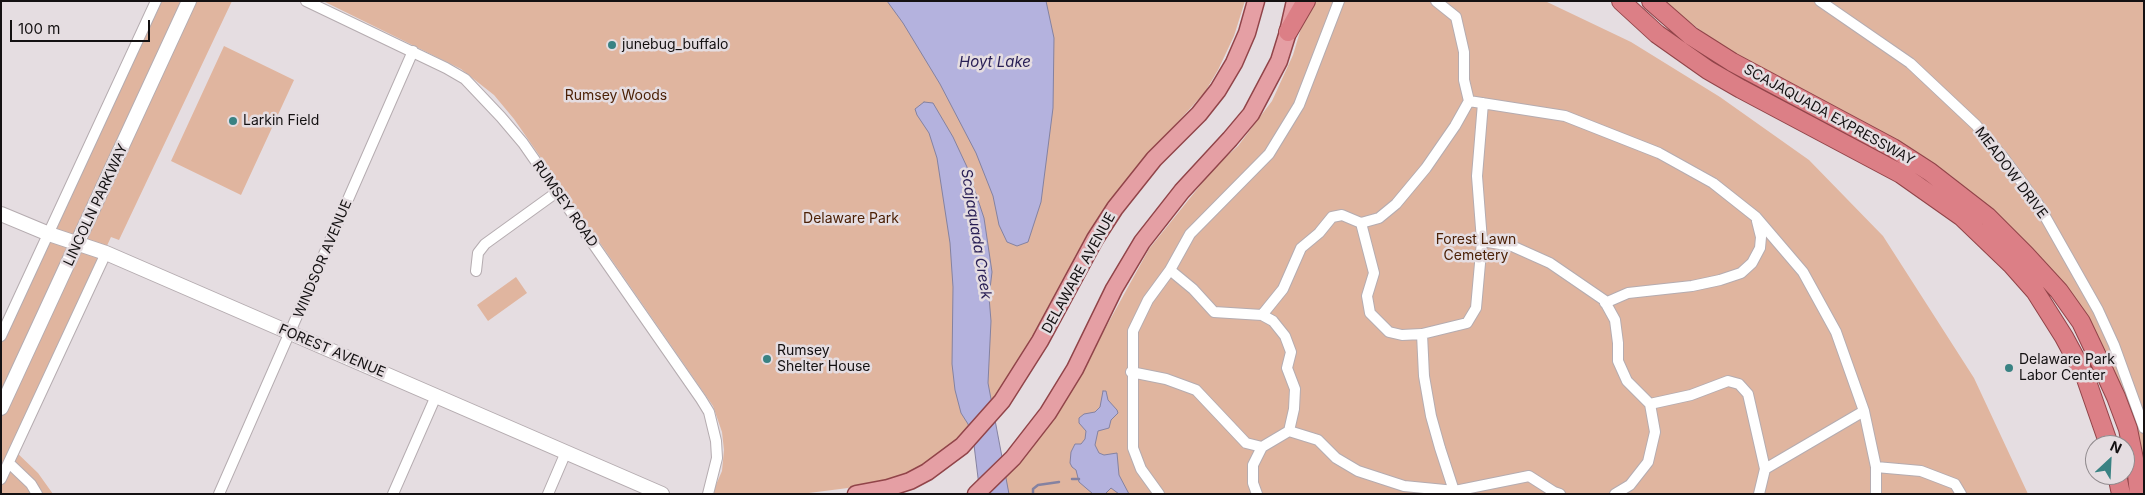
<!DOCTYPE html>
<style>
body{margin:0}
#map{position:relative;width:2145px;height:495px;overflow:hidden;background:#e5dde1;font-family:Inter,sans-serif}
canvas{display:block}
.frame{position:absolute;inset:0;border:2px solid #141112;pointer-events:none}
.north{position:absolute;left:2085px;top:435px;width:50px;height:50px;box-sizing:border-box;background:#e5dde1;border:1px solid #918b8e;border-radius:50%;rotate:25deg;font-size:14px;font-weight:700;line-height:20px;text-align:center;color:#141112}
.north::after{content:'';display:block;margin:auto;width:18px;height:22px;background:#398283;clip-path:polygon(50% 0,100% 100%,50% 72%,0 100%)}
.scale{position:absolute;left:10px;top:20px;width:140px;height:22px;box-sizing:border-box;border:2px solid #141112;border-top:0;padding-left:6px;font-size:15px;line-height:18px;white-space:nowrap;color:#141112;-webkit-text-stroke:4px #e5dde1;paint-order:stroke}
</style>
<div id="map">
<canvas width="2145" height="495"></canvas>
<div class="frame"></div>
<div class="north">N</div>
<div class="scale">100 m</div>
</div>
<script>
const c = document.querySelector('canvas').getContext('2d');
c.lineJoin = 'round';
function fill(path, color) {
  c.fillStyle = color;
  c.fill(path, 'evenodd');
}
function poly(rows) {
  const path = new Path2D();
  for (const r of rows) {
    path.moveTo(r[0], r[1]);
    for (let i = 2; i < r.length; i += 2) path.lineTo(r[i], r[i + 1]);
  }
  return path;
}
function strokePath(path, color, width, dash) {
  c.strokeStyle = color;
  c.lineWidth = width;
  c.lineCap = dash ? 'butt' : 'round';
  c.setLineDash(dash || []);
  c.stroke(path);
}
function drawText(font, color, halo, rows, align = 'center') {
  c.font = font + ' Inter,sans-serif';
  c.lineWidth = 5;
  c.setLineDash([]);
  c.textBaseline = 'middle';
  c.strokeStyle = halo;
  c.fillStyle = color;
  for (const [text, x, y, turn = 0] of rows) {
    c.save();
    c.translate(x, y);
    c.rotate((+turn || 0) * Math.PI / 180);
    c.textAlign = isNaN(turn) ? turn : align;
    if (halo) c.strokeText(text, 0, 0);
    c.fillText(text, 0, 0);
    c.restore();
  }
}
fill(poly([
 [162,1,232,1,119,240,111,237,13,449,38,473,53,494,1,494,1,344],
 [323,1,1245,1,1234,36,1218,70,1205,92,1136,168,1107,206,1052,307,1005,386,961,437,924,465,887,483,801,494,712,494,722,471,724,450,722,432,713,406,514,119,494,95,461,69],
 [1314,1,1545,1,1631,42,1720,97,1809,160,1883,236,1974,378,2028,494,987,494,1011,471,1054,419,1073,387,1149,249,1215,167,1238,146,1272,101,1293,55,1302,25],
 [1662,1,2144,1,2144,478,2116,386,1995,212,1950,175,1920,156,1729,52],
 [224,46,294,80,241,195,171,161],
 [516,277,527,293,488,321,477,305]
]), '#e0b59f');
const water = poly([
 [887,1,1046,1,1054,38,1053,108,1041,202,1028,242,1017,246,1007,242,999,225,993,196,976,153,940,84,903,23,887,1],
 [924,102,933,103,953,137,967,167,984,218,992,272,989,297,991,321,988,383,1009,494,980,494,974,445,968,424,961,413,955,390,952,364,953,287,950,243,937,158,929,133,917,115,915,109,924,102],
 [1103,391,1106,391,1108,400,1117,410,1118,413,1111,420,1109,428,1098,431,1095,445,1099,453,1104,455,1117,453,1119,475,1129,494,1119,494,1111,488,1105,494,1093,494,1079,482,1076,470,1072,467,1070,463,1071,452,1075,444,1081,444,1085,439,1086,431,1079,423,1079,418,1084,414,1095,412,1100,407,1103,391]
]);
fill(water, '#b4b2de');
strokePath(water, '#8482a1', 1);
strokePath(poly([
 [1072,479,1079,479],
 [1033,494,1033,489,1038,485,1059,482]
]), '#8482a1', 2.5);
const minor = poly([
 [306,1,446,68,465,79,501,117,523,143,701,399,709,412,716,441,717,458,708,494],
 [1436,1,1456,17,1464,52,1464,80,1469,101,1565,116,1659,153,1713,183,1756,217,1803,272,1836,332,1864,411,1876,467,1876,494],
 [1820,1,1910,63,1976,125,2003,157,2038,204,2098,310,2114,345,2144,428],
 [1361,223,1374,273,1367,296,1370,313,1389,332,1402,335,1422,334,1467,323,1476,308,1482,241,1477,176,1483,103],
 [1482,241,1512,246,1550,263,1604,300,1615,320,1618,343,1618,361,1627,381,1650,404,1655,432,1648,462,1630,485,1615,494],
 [476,271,478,253,485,244,557,192],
 [1605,303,1628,293,1692,286,1720,280,1741,273,1752,263,1760,248,1761,237,1757,221],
 [1262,315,1283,289,1301,248,1319,233,1332,217,1342,215,1361,223,1379,218,1396,204,1426,168,1455,126,1469,101],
 [1422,334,1424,376,1431,416,1440,448,1455,494],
 [1,336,156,1],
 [1131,372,1166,379,1196,390,1246,443,1262,447,1289,431,1294,409,1295,389,1287,368,1291,352,1285,336,1273,321,1262,315,1214,312,1193,289,1170,270],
 [1650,404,1691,395,1728,381,1739,384,1748,394,1765,469,1759,494],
 [1289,431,1318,440,1336,458,1358,471,1404,486,1455,491,1529,476,1554,492,1560,494],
 [9,463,31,484,37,494],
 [1876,467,1921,471,1955,484,1961,494],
 [1765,469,1864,411],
 [1,479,106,253],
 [219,494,413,51],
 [393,494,436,396],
 [548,494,566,452],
 [1159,494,1141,469,1133,448,1133,331,1148,300,1170,270,1190,234,1269,154,1299,105,1339,1],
 [1257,494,1253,483,1253,465,1262,447]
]);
const tertiary = poly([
 [1,214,49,234,106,253,662,494],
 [1,408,189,1]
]);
const primary = poly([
 [856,494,888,488,910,481,927,472,962,446,1002,401,1040,341,1095,239,1115,208,1154,159,1199,114,1218,90,1234,63,1247,33,1256,1],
 [976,494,1013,458,1048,413,1075,369,1114,289,1142,242,1182,191,1230,139,1251,114,1279,61,1288,32,1295,1]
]);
const trunk = poly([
 [1621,1,1657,34,1708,70,1741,89,1901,174,1962,217,2012,265,2035,291,2064,337,2085,376,2109,445],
 [1651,1,1691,36,1732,62,1893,148,1930,172,1988,217,2025,254,2059,291,2081,322,2099,360,2116,397,2128,429,2137,474,2139,494],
 [1288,32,1306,1],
 [2117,475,2121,494]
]);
strokePath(minor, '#b5acb0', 12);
strokePath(tertiary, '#b5acb0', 16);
strokePath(primary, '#914449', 19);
strokePath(trunk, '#914449', 20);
strokePath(minor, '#fff', 10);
strokePath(tertiary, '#fff', 14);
strokePath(primary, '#e59fa4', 16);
strokePath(trunk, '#dc7f86', 18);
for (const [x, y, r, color] of [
 [612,45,5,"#398283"],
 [233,121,5,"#398283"],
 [767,359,5,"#398283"],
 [2009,368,5,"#398283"]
]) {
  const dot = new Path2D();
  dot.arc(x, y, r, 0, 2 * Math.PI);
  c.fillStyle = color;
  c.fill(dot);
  strokePath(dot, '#e5dde1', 2);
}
drawText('14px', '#141112', '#e5dde1', [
 ["junebug_buffalo",622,45],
 ["Larkin Field",243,121],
 ["Rumsey",777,351],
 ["Shelter House",777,367],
 ["Delaware Park",2019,360],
 ["Labor Center",2019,376]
], 'left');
drawText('14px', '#4c2106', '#e5dde1', [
 ["Rumsey Woods",616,96],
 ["Delaware Park",851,219],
 ["Forest Lawn",1476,240],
 ["Cemetery",1476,256]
]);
drawText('14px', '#141112', '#e5dde1', [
 ["SCAJAQUADA EXPRESSWAY",1829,115,29],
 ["MEADOW DRIVE",2011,173,53],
 ["RUMSEY ROAD",565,204,55],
 ["LINCOLN PARKWAY",96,205,-65],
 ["WINDSOR AVENUE",323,259,-67],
 ["DELAWARE AVENUE",1079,273,-61],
 ["FOREST AVENUE",332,351,23]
]);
drawText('italic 15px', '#291f55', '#e5dde1', [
 ["Hoyt Lake",995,62],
 ["Scajaquada Creek",976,234,81]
]);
</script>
